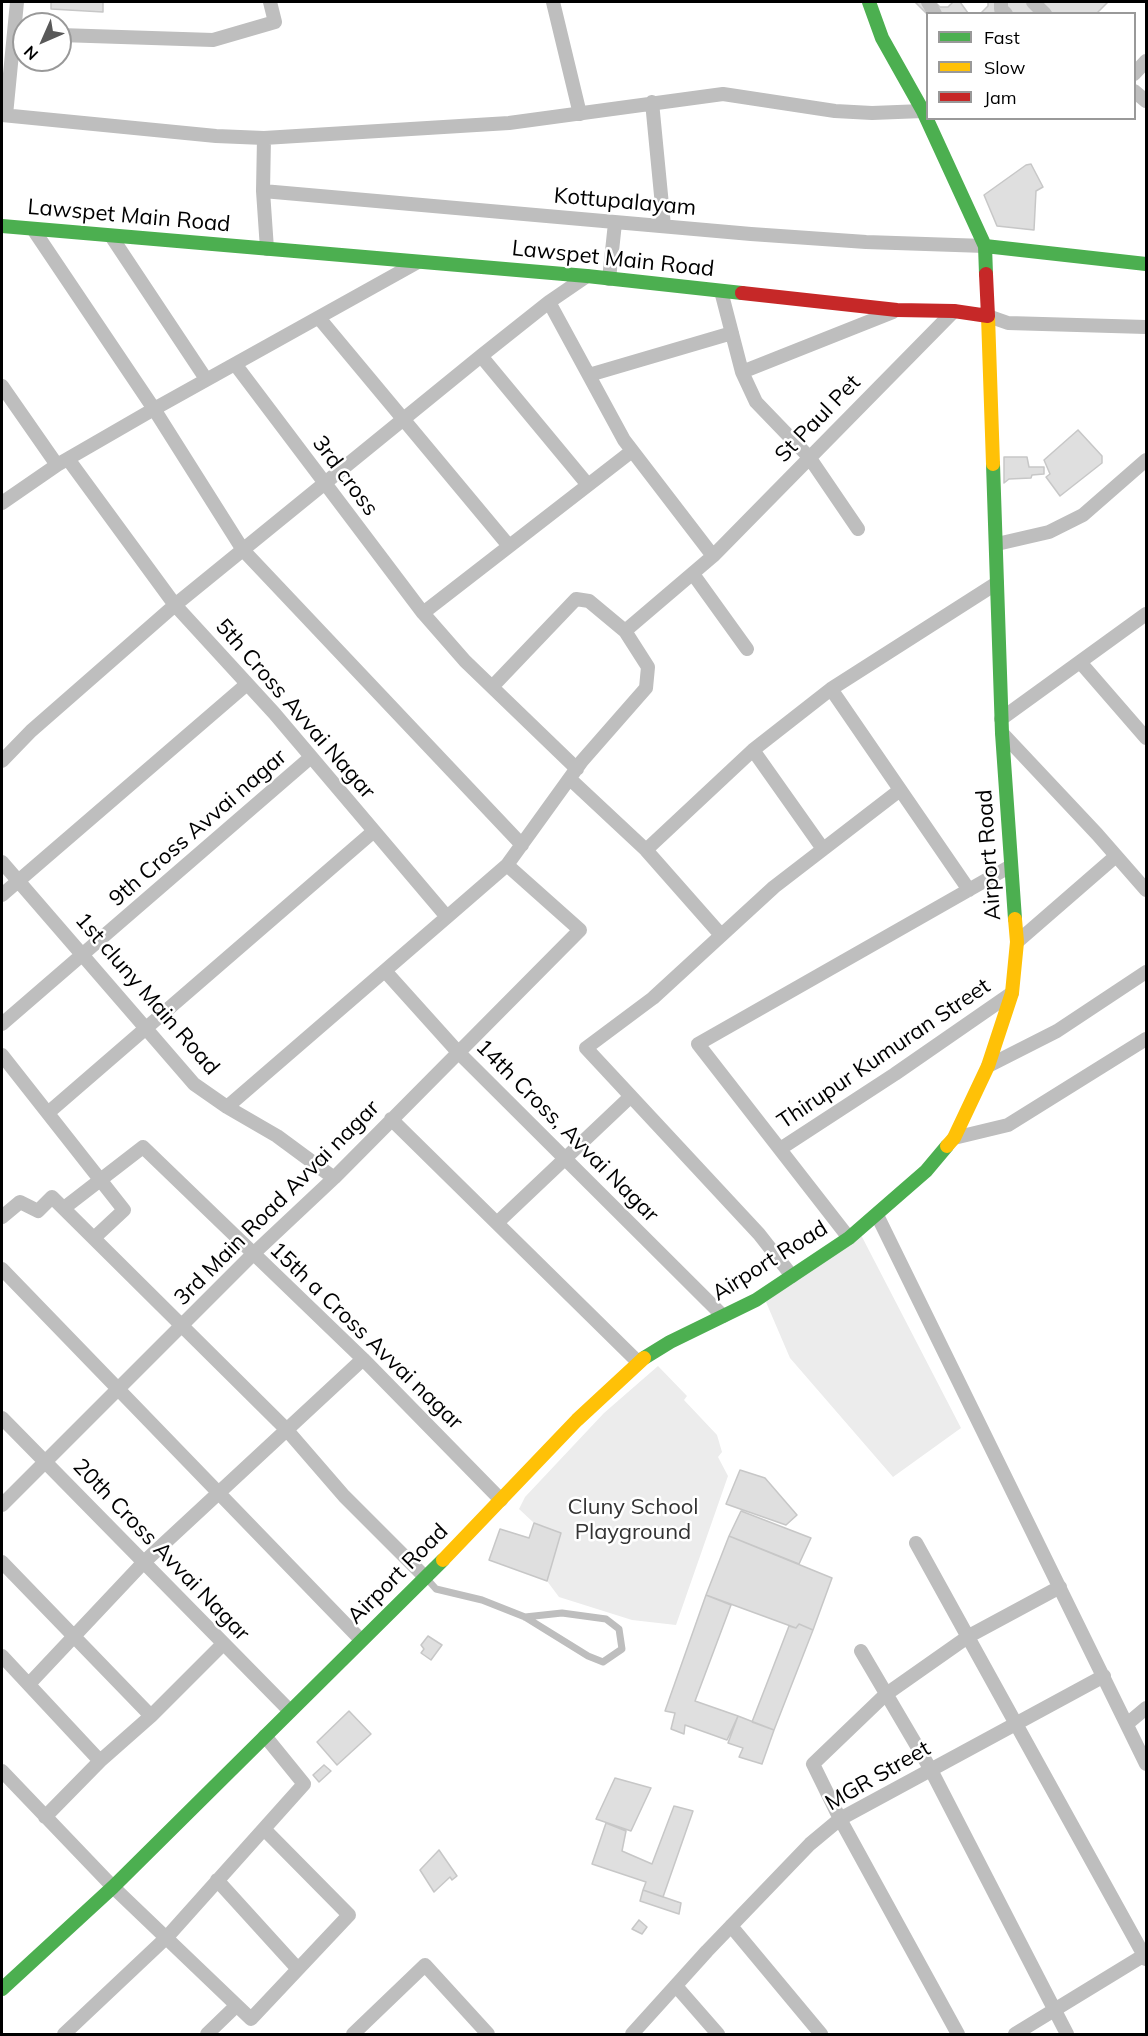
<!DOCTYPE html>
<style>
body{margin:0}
#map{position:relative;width:1148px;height:2036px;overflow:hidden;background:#fff;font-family:Mulish,sans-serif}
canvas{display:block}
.frame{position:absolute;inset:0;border:3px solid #000;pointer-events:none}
.legend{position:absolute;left:926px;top:12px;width:210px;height:108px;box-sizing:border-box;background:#fff;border:2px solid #999;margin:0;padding:8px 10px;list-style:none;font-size:18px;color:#000}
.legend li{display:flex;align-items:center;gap:12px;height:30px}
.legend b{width:30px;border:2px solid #999}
.north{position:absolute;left:12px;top:12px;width:60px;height:60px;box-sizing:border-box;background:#fff;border:2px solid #999;border-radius:50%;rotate:225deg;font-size:16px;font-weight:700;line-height:24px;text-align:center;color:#000}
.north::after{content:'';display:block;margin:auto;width:21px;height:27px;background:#595959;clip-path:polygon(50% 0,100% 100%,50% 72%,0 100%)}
</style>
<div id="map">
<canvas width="1148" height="2036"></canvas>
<div class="frame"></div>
<ul class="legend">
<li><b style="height:8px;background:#4caf50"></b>Fast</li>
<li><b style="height:8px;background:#ffc107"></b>Slow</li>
<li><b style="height:8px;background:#c62828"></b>Jam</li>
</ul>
<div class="north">N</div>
</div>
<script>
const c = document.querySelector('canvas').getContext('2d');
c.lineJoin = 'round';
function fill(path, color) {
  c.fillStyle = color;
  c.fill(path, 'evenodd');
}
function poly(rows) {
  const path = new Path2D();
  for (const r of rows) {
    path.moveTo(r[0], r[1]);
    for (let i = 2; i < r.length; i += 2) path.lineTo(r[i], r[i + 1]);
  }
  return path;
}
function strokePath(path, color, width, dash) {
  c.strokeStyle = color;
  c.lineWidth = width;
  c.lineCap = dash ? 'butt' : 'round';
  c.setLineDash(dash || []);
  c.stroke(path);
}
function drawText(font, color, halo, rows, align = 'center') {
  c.font = font + ' Mulish,sans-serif';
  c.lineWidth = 5;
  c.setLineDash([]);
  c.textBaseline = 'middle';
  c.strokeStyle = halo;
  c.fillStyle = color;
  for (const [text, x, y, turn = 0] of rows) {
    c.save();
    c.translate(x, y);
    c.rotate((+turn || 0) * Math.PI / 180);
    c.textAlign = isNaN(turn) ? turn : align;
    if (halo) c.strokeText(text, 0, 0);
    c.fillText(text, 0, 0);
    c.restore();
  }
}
fill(poly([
 [860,1233,961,1428,893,1477,790,1358,766,1302],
 [658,1366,687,1396,684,1400,717,1435,722,1452,718,1457,728,1476,676,1625,632,1620,559,1597,547,1581,561,1533,534,1523,519,1509,525,1497,604,1413]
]), '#ececec');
const building = poly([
 [51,2,103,2,103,12,51,9,51,2],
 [915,2,1030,2,1041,14,928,15,915,2],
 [935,2,953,2,948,7,940,7,935,2],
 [960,2,988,2,988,6,980,14,968,13,960,2],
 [1040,2,1108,2,1096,14,1053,14,1040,2],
 [1031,164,1043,187,1036,191,1034,230,997,226,984,195,1026,165,1031,164],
 [1078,430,1102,456,1102,463,1060,496,1046,477,1050,474,1044,460,1078,430],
 [1004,457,1027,457,1029,467,1044,467,1044,474,1032,475,1031,478,1009,479,1004,483,1004,457],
 [740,1470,765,1478,797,1515,786,1525,726,1504,740,1470],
 [741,1511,811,1538,799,1564,729,1536,741,1511],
 [534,1523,561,1533,547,1581,489,1560,500,1529,529,1538,534,1523],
 [729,1536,832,1578,813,1630,799,1624,796,1628,706,1595,729,1536],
 [706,1595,731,1605,695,1701,738,1716,727,1740,685,1725,684,1734,671,1729,675,1713,665,1711,706,1595],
 [799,1624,813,1630,774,1730,752,1722,789,1626,796,1628,799,1624],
 [428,1636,442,1645,431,1660,421,1653,424,1649,421,1645,428,1636],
 [349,1711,371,1734,337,1765,317,1742,349,1711],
 [738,1716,774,1730,762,1764,739,1757,743,1748,728,1743,738,1716],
 [324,1765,331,1771,319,1782,313,1775,324,1765],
 [615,1778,651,1788,631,1831,596,1819,615,1778],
 [674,1806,693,1811,663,1897,643,1890,646,1882,592,1864,606,1823,626,1831,622,1851,652,1864,674,1806],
 [439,1850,457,1876,452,1880,450,1877,434,1892,420,1870,439,1850],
 [643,1890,681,1903,679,1914,640,1901,643,1890],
 [639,1920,647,1927,642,1934,632,1929,639,1920]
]);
fill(building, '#dfdfdf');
strokePath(building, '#c7c7c7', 1.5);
strokePath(poly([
 [428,1580,436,1589,482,1600,525,1617,588,1656,603,1662,622,1649,619,1629,606,1619,562,1613,525,1617]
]), '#bebebe', 7);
strokePath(poly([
 [553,2,580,114],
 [928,2,935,14],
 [1001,2,1001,9,1006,14],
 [1033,2,1045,14],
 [60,35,213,40,275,22,270,2],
 [1134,74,1146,61],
 [1134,91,1146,101],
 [652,102,664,226],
 [2,115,216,136,264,138,509,123,723,94,835,111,872,113,923,111],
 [6,115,17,2],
 [264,138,263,191,267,249],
 [263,191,751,234,866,242,985,246],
 [33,229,154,409,243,550,522,845],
 [111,236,206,379],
 [609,279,615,223],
 [721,291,742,372,756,402,809,457,858,529],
 [549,302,624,440,713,556],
 [988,316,1008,323,1146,327],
 [319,318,509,546],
 [481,356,588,485],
 [235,364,423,613,465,661,577,769],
 [742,372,893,312],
 [589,375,732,333],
 [2,386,57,465],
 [68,459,175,605,274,713,447,917,227,1107],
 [2,503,57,465,154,409,418,262],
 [997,544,1049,532,1083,515,1146,460],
 [693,574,747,649],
 [423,613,632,451],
 [625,631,713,556,954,311],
 [1080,662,1146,738],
 [831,689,969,890],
 [1001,719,1146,614],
 [1002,733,1097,834,1146,890],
 [753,750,823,849],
 [2,761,31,731,175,605,481,356,549,302,587,276],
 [570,779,646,850,721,935],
 [646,850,753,750,831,689,997,583],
 [2,862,194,1084,227,1107,277,1136,334,1178],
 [2,895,247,684],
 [447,917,507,865,582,761,646,688,648,667,625,631,589,601,576,599,492,687],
 [1017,942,1116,856],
 [385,971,457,1051,723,1316],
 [2,1024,311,757],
 [2,1055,124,1210,94,1238],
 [988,1066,1057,1031,1146,972],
 [49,1112,374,831],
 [391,1119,638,1362],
 [954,1138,1008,1125,1146,1039],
 [780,1149,895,1074,1012,993],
 [64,1208,143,1147,363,1359,501,1500],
 [877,1215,1146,1764],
 [2,1217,20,1202,38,1211,52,1197,286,1429,344,1496,426,1578],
 [498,1222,629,1098],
 [849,1238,698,1044,1009,867],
 [2,1269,361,1640],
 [792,1276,759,1234,586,1048,653,998,774,887,900,790],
 [2,1418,290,1711],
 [2,1505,252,1255,334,1178,580,930,507,865],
 [916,1543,1146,1959],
 [2,1562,151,1716],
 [861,1651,931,1770,1067,2034],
 [2,1656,100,1761],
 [29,1684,143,1563,363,1359],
 [1127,1724,1146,1708],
 [2,1771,113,1887,251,2019,349,1915,265,1830],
 [45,1817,100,1761,151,1716,223,1644],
 [217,1880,297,1968],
 [731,1926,821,2034],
 [676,1986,718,2034],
 [64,2034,167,1937,304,1784,265,1736],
 [207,2034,236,2006],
 [353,2034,425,1965,488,2034],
 [632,2034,707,1951,810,1844,840,1819,1104,1676],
 [958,2034,840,1819,813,1764,885,1695,969,1636,1060,1587],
 [1015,2034,1146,1954]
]), '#bebebe', 14);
strokePath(poly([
 [869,2,882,38,923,111,985,246,986,274],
 [2,226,587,276,742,293],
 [985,246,1146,264],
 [993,464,1002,733,1015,919],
 [644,1358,670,1342,756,1300,849,1238,926,1171,947,1146],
 [2,1989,113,1887,443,1560]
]), '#4caf50', 14);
strokePath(poly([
 [988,316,993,464],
 [947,1146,954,1138,988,1066,1012,993,1017,942,1015,919],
 [443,1560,577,1420,644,1358]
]), '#ffc107', 14);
strokePath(poly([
 [742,293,897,310,954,311,988,316,986,274]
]), '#c62828', 14);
drawText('22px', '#000', '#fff', [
 ["Kottupalayam",625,202,5],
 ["Lawspet Main Road",129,216,5],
 ["Lawspet Main Road",613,259,6],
 ["St Paul Pet",818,419,-46],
 ["3rd cross",345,476,53],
 ["5th Cross Avvai Nagar",295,709,49],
 ["9th Cross Avvai nagar",198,828,-41],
 ["Airport Road",989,855,-94],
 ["1st cluny Main Road",147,994,49],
 ["Thirupur Kumuran Street",884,1054,-34],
 ["14th Cross, Avvai Nagar",567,1131,45],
 ["3rd Main Road Avvai nagar",277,1203,-45],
 ["Airport Road",770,1261,-32],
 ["15th a Cross Avvai nagar",366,1336,44],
 ["20th Cross Avvai Nagar",161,1550,46],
 ["Airport Road",398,1574,-45],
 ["MGR Street",878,1776,-30]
]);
drawText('22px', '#333', '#fff', [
 ["Cluny School",633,1507],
 ["Playground",633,1532]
]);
</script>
